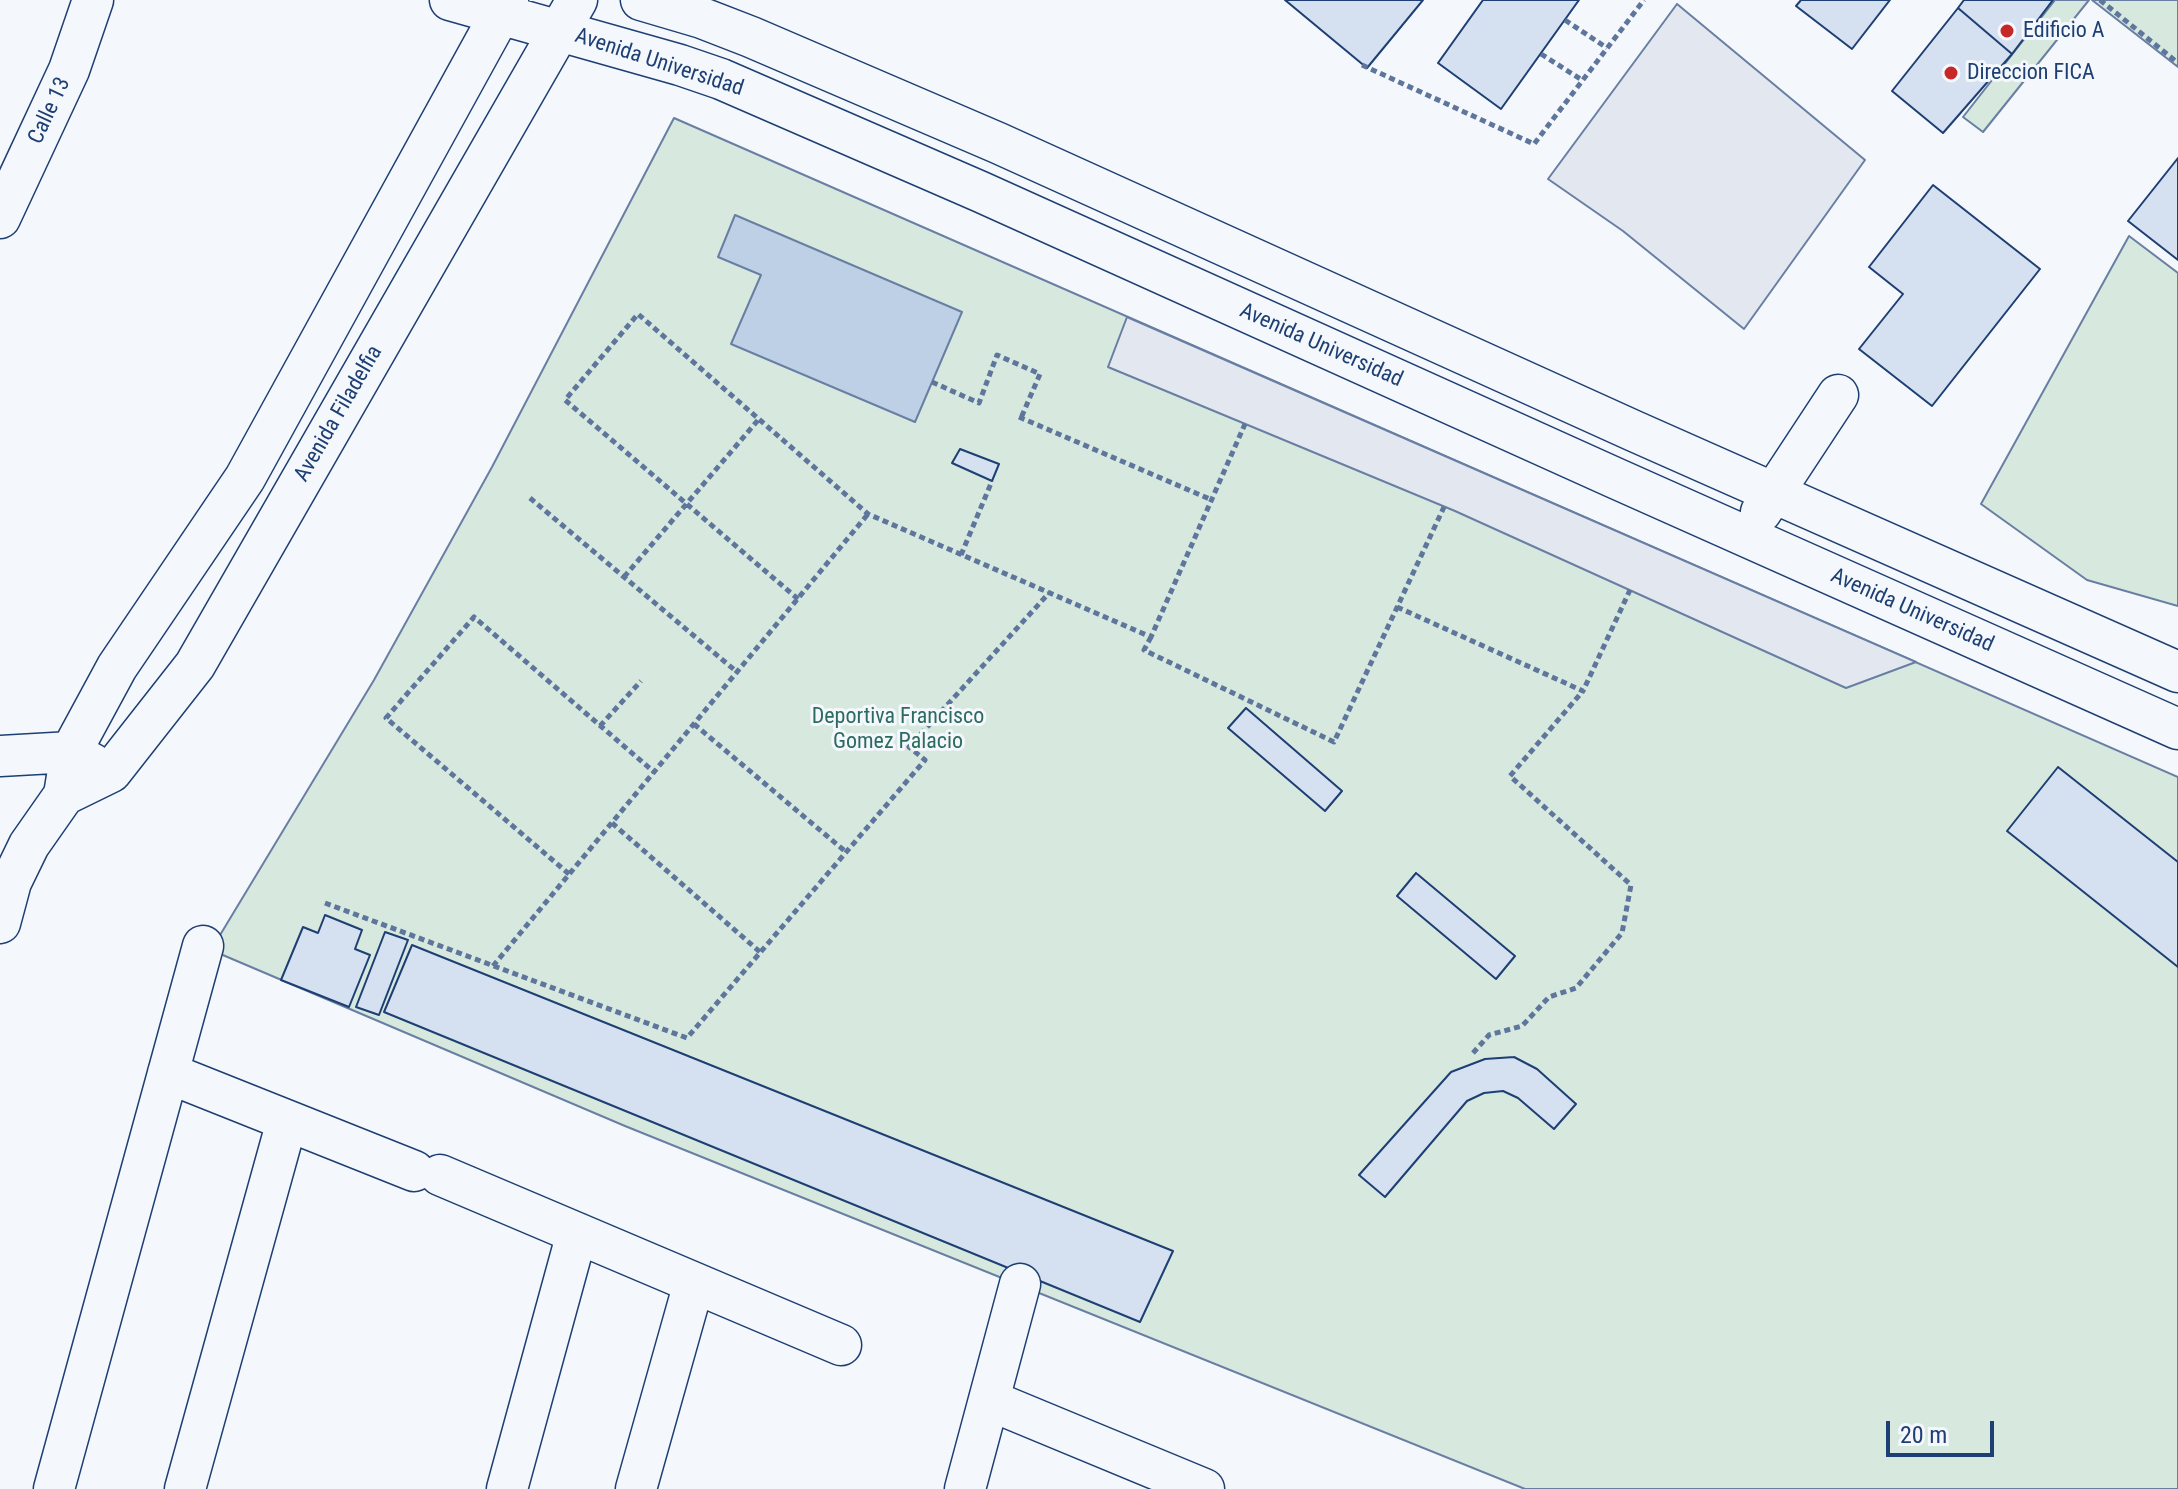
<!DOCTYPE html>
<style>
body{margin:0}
#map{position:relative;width:2178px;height:1489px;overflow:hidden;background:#f4f7fb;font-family:"Roboto Condensed",sans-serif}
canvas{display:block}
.scale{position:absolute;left:1886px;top:1421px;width:108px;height:36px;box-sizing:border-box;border:4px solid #1d3f73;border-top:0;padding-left:10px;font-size:24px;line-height:28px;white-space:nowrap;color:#1d3f73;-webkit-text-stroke:6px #f4f7fb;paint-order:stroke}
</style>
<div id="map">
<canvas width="2178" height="1489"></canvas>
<div class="scale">20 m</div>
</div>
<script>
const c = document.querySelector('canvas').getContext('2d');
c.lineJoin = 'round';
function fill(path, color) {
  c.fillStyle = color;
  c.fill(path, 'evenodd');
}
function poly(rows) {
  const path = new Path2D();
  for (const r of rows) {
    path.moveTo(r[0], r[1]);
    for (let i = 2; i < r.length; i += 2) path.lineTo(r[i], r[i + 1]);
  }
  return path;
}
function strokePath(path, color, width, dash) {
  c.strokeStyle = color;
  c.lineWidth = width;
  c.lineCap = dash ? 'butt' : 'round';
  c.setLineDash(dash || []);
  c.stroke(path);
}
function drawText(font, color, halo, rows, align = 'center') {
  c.font = font + ' "Roboto Condensed",sans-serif';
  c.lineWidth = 6;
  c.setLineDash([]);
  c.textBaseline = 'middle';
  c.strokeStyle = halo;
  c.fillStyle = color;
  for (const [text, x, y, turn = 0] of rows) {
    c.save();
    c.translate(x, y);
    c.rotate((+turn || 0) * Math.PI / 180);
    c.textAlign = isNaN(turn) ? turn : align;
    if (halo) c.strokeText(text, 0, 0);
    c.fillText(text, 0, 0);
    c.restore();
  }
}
const green = poly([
 [2055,0,2089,0,1983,132,1963,117,2055,0],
 [2092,0,2178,0,2178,67,2092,0],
 [674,118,2178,777,2178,1489,1525,1489,625,1126,211,950,374,680,492,467,674,118],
 [2129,236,2178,273,2178,606,2087,580,1981,504,2129,236]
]);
fill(green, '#d7e8df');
strokePath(green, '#687fa3', 2);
const parking = poly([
 [1677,4,1865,160,1744,329,1623,231,1548,179,1677,4],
 [1127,317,1916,662,1846,688,1455,511,1108,367,1127,317]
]);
fill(parking, '#e3e8f0');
strokePath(parking, '#687fa3', 2);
const water = poly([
 [735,215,962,312,915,422,731,344,761,275,718,257,735,215]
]);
fill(water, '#bed0e5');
strokePath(water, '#687fa3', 2);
const building = poly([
 [1285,0,1423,0,1367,68,1285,0],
 [1483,0,1579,0,1501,109,1438,63,1483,0],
 [1801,0,1890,0,1852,49,1796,6,1801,0],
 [1964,0,2053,0,2012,54,1958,8,1964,0],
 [1958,8,2012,54,1943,133,1892,91,1958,8],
 [2178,158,2178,260,2128,221,2178,158],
 [1933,185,2040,269,1932,406,1859,349,1903,294,1869,267,1933,185],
 [960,449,999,464,992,481,952,463,960,449],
 [1246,708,1342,791,1325,811,1228,728,1246,708],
 [2058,767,2178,862,2178,967,2007,831,2058,767],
 [1416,873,1515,956,1496,979,1397,896,1416,873],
 [325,915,362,930,355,949,370,955,349,1007,281,980,303,927,318,933,325,915],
 [385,932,408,940,379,1015,356,1007,385,932],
 [412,945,1173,1251,1140,1322,384,1012,412,945],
 [1514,1057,1537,1069,1576,1104,1554,1129,1518,1098,1503,1091,1484,1093,1467,1101,1385,1197,1359,1175,1451,1072,1485,1059,1514,1057]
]);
fill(building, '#d5e0f0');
strokePath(building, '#1d3f73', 2);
const minor = poly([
 [450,0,680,65,721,79,981,192,1615,478,2178,729],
 [641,0,702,18,751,37,998,143,1634,431,2178,672],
 [0,218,69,70,93,0],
 [1761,512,1838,395],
 [0,756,71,752,93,764],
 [64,795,111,772,195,665,577,0],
 [0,923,11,882,29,845,64,795,71,752,117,667,245,478,508,0],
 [168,1073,414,1171],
 [440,1175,841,1345],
 [989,1400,1204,1489],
 [54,1489,203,946],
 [185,1489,287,1121],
 [507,1489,577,1233],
 [636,1489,694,1283],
 [965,1489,1020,1284]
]);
strokePath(minor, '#1d3f73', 43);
strokePath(poly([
 [2100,0,2178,63],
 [1565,20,1607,48],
 [1541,54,1582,80],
 [1362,65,1534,144,1644,0],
 [932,382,979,403,997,355,1040,374,1021,418],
 [1019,417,1212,500],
 [530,498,737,672],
 [961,555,992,481],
 [624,577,759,419],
 [798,599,565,400,638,314,868,514,1151,637,1245,424],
 [1397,607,1583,691,1630,590],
 [1151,637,1144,650,1334,742,1444,507],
 [694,724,846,852],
 [600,726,641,681],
 [612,823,760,952],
 [569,874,386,718,474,617,654,772],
 [325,903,687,1038,925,760,909,747,1049,593],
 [493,966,868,514],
 [1473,1053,1489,1035,1522,1026,1549,997,1576,988,1622,933,1631,885,1510,776,1583,691]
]), '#5e769c', 5, [6, 4]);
strokePath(minor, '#f4f7fb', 40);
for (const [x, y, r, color] of [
 [2007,31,8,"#c62828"],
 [1951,73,8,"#c62828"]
]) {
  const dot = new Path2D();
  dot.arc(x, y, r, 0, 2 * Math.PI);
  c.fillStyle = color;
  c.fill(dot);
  strokePath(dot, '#f4f7fb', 3);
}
drawText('22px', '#1d3f73', '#f4f7fb', [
 ["Edificio A",2023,31],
 ["Direccion FICA",1967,73]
], 'left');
drawText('22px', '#1d3f73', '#f4f7fb', [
 ["Avenida Universidad",659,63,18],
 ["Calle 13",50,111,-65],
 ["Avenida Universidad",1321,346,24],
 ["Avenida Filadelfia",339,414,-60],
 ["Avenida Universidad",1912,611,24]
]);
drawText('22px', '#2c6c60', '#f4f7fb', [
 ["Deportiva Francisco",898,717],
 ["Gomez Palacio",898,742]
]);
</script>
